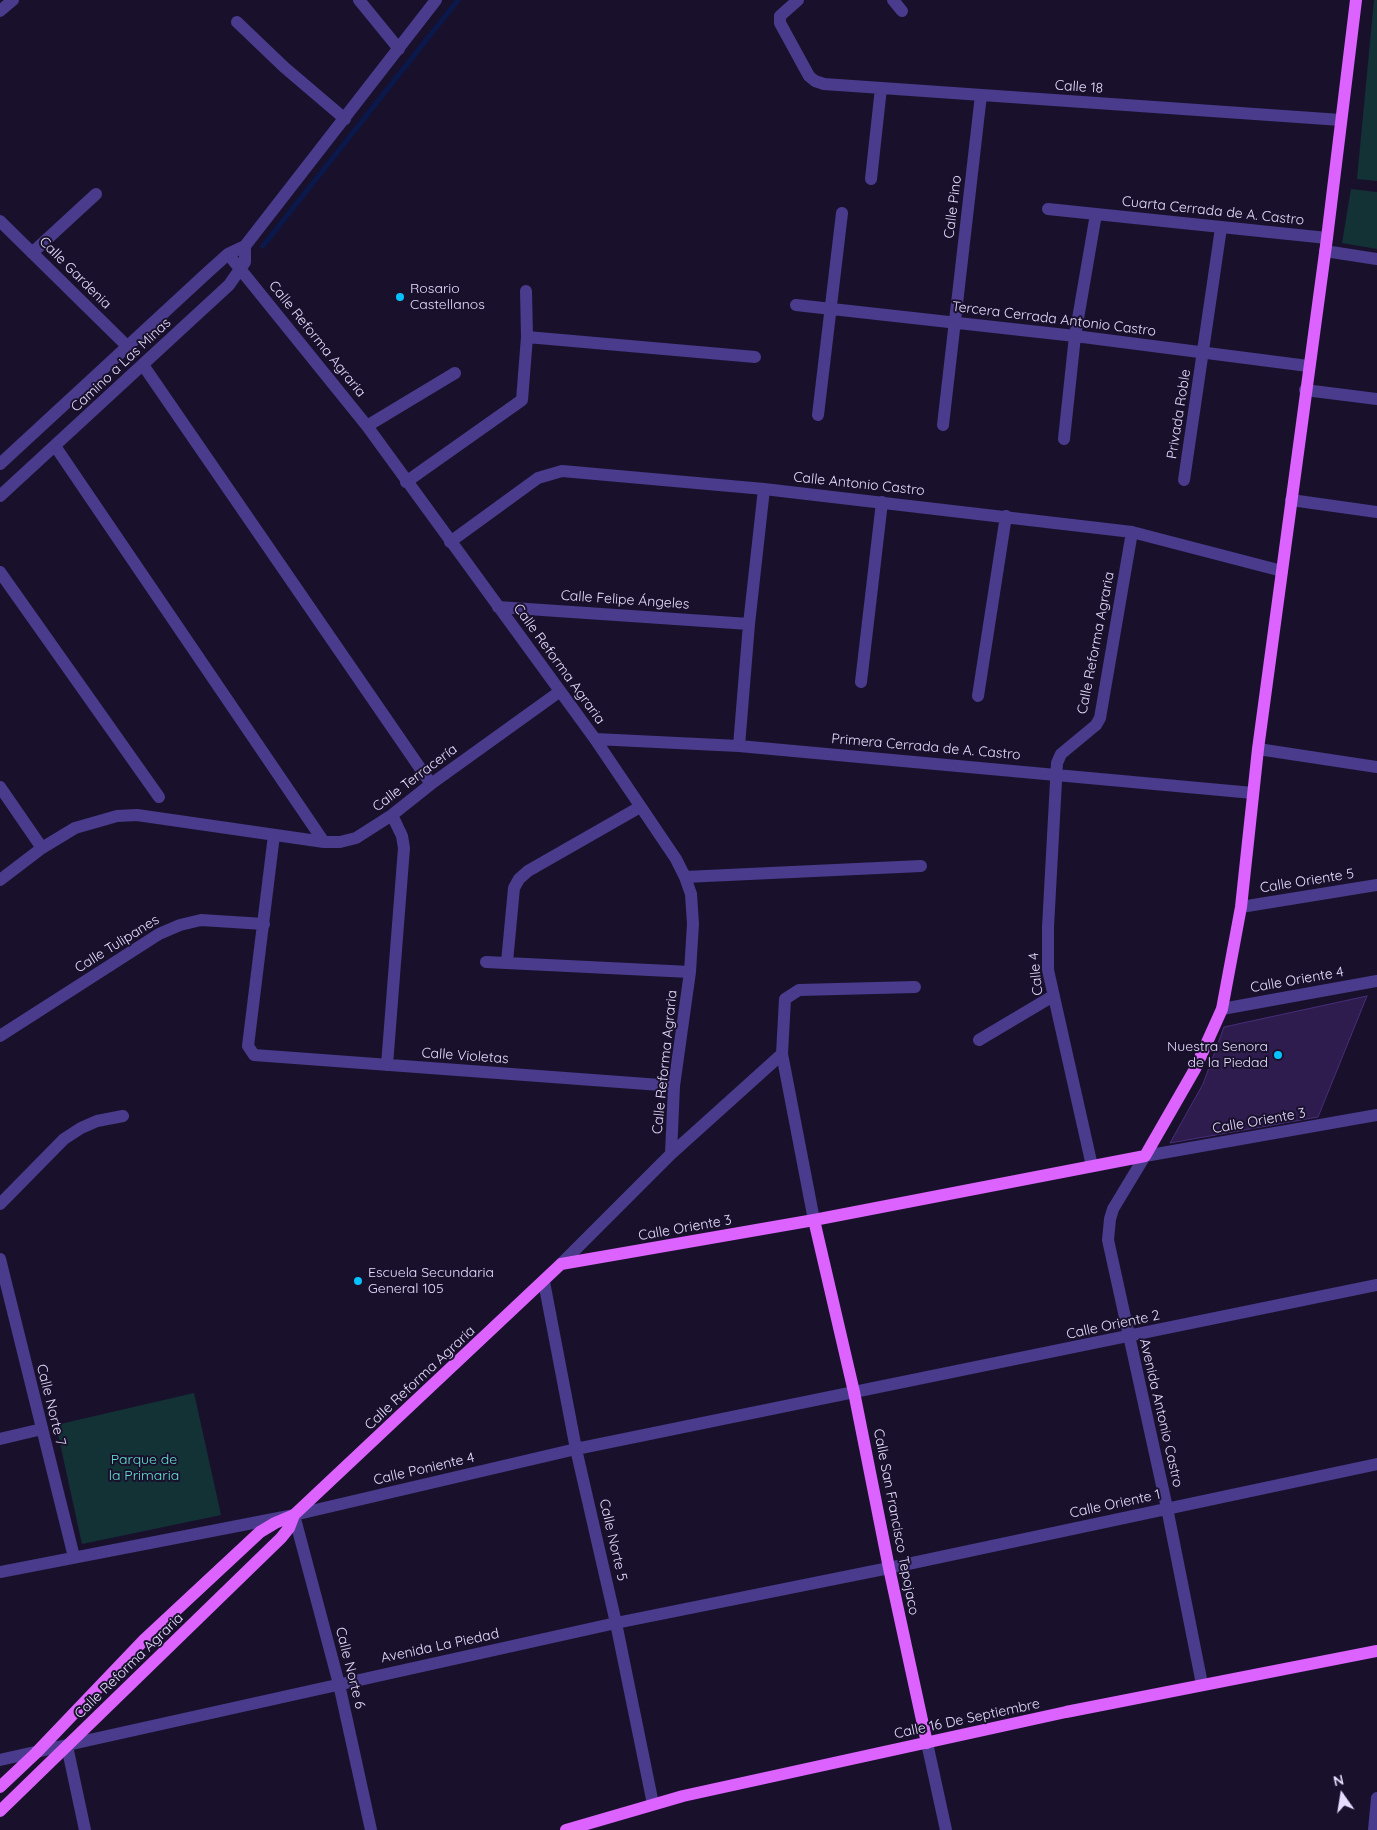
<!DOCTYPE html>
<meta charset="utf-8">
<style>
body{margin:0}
#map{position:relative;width:1377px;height:1830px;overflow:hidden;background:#19112c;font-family:Quicksand,sans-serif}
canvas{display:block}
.north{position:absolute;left:1317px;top:1770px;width:50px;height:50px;-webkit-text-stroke:4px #19112c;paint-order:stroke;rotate:347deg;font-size:14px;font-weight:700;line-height:20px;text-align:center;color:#e5dcff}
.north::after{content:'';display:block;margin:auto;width:18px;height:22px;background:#e5dcff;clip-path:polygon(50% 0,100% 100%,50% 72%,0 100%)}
</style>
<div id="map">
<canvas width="1377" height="1830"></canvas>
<div class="north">N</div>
</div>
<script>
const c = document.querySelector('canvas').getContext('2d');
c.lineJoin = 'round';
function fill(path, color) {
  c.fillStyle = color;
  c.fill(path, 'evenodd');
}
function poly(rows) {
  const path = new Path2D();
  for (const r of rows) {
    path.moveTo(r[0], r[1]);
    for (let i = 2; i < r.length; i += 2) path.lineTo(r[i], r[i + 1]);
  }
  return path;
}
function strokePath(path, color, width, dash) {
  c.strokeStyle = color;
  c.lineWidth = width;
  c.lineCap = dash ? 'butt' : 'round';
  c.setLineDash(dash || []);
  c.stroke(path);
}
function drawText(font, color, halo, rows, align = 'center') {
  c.font = font + ' Quicksand,sans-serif';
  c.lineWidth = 4;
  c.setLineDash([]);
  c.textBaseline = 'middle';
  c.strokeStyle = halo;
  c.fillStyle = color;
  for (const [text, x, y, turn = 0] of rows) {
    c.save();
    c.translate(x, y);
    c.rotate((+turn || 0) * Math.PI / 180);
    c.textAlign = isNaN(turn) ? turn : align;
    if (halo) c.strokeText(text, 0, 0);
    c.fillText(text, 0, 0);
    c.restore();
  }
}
fill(poly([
 [1374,0,1377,0,1377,181,1357,179],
 [1351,189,1377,192,1377,249,1342,243],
 [194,1393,221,1515,82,1544,56,1425]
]), '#133236');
strokePath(poly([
 [263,246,458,0]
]), '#0a184c', 5);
const building = poly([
 [1367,996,1318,1117,1170,1143,1203,1084,1224,1027,1367,996]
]);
fill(building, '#2e1c4e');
strokePath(building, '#482d7a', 1);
strokePath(poly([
 [359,0,399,49],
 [798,0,780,16,780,23,809,76,815,81,824,84,1341,120],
 [893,0,902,11],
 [0,11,13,0],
 [237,22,284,67,345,119],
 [871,179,881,88],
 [1048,209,1327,238],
 [0,221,128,347],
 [1325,251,1377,259],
 [32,253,96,194],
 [228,254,367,426,595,739,676,859,685,877,691,894,693,924,690,972,674,1086,671,1154,561,1264],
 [796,305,1075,336,1308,366],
 [527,337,755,357],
 [143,365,431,784],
 [1305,390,1377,399],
 [818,415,842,213],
 [943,425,981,95],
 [367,426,455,373],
 [1064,439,1075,336,1096,214],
 [55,446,324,842],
 [0,464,208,272,228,254,245,246,436,0],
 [1184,480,1221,228],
 [406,482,522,400,527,337,526,291],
 [0,496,229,285,245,262,245,246],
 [1291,500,1377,512],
 [450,542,538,478,562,471,764,489,1132,532,1282,571],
 [0,572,159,797],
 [498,607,749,624],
 [861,682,882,502],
 [978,696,1006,516],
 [595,739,739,746,1253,793],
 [739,746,749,624,764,489],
 [1258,749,1377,767],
 [0,787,42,848],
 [274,835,248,1046,254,1055,674,1086],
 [685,877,921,866],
 [0,880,42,848,75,828,117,816,137,815,324,842,340,842,356,838,392,815,431,784,559,692],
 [1241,907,1377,885],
 [486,962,690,972],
 [507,962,514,888,519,879,528,871,640,807],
 [1222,1009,1377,981],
 [0,1036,159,934,180,925,201,920,264,924],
 [979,1040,1053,996],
 [387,1065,404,848,402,836,392,815],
 [671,1154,782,1054],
 [1092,1166,1048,970,1048,927,1057,763,1061,754,1096,725,1100,718,1132,532],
 [0,1204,64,1139,81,1128,97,1121,123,1116],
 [814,1220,782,1054,785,999,799,990,915,987],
 [0,1259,74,1557],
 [544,1282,576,1449,616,1623,653,1804],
 [0,1439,42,1429],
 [294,1515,339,1684,371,1830],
 [0,1572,294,1515,576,1449,1377,1285],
 [1202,1684,1167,1508,1108,1240,1110,1219,1113,1209,1145,1156,1377,1115],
 [927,1743,946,1830],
 [67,1746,85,1830],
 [0,1760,616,1623,889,1568,1377,1464],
 [1374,1830,1377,1798]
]), '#4a3b8c', 12);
strokePath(poly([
 [814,1220,854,1392,889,1568,927,1743],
 [0,1787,36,1753,144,1640,260,1532,275,1523,294,1515,561,1264,814,1220,1145,1156,1195,1069,1222,1009,1241,907,1258,749,1327,238,1356,0],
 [0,1811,281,1538,289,1528,294,1515],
 [566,1830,683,1796,1066,1712,1377,1651]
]), '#dc63ff', 12);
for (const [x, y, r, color] of [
 [400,297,5,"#08c1ff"],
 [1278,1055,5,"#08c1ff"],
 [358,1281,5,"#08c1ff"]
]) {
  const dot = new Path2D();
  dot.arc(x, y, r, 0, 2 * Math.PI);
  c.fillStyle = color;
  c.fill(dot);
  strokePath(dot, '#19112c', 2);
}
drawText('14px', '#e5dcff', '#19112c', [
 ["Calle 18",1079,87,4],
 ["Calle Pino",953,207,-83],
 ["Cuarta Cerrada de A. Castro",1213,211,6],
 ["Calle Gardenia",75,273,45],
 ["Tercera Cerrada Antonio Castro",1054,319,7],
 ["Calle Reforma Agraria",317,339,51],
 ["Camino a Las Minas",121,365,-43],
 ["Privada Roble",1179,414,-81],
 ["Calle Antonio Castro",859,484,6],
 ["Calle Felipe Ángeles",625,600,4],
 ["Calle Reforma Agraria",1096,643,-79],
 ["Calle Reforma Agraria",559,664,54],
 ["Primera Cerrada de A. Castro",926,747,5],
 ["Calle Terracería",415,778,-37],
 ["Calle Oriente 5",1307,881,-9],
 ["Calle Tulipanes",117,944,-32],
 ["Calle 4",1036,974,-96],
 ["Calle Oriente 4",1297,980,-10],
 ["Calle Violetas",465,1056,4],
 ["Calle Reforma Agraria",665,1062,-84],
 ["Calle Oriente 3",1259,1121,-10],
 ["Calle Oriente 3",685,1228,-10],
 ["Calle Oriente 2",1113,1325,-12],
 ["Calle Reforma Agraria",420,1378,-43],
 ["Calle Norte 7",51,1405,76],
 ["Avenida Antonio Castro",1161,1413,77],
 ["Calle Poniente 4",424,1469,-13],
 ["Calle Oriente 1",1115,1504,-12],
 ["Calle San Francisco Tepojaco",896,1522,79],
 ["Calle Norte 5",613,1540,77],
 ["Avenida La Piedad",440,1646,-12],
 ["Calle Reforma Agraria",129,1666,-44],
 ["Calle Norte 6",350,1668,76],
 ["Calle 16 De Septiembre",967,1719,-12]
]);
drawText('14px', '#e5dcff', '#19112c', [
 ["Rosario",410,289],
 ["Castellanos",410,305],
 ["Nuestra Senora",1268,1047,"right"],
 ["de la Piedad",1268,1063,"right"],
 ["Escuela Secundaria",368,1273],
 ["General 105",368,1289]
], 'left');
drawText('14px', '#63e4d7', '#19112c', [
 ["Parque de",144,1460],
 ["la Primaria",144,1476]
]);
</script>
